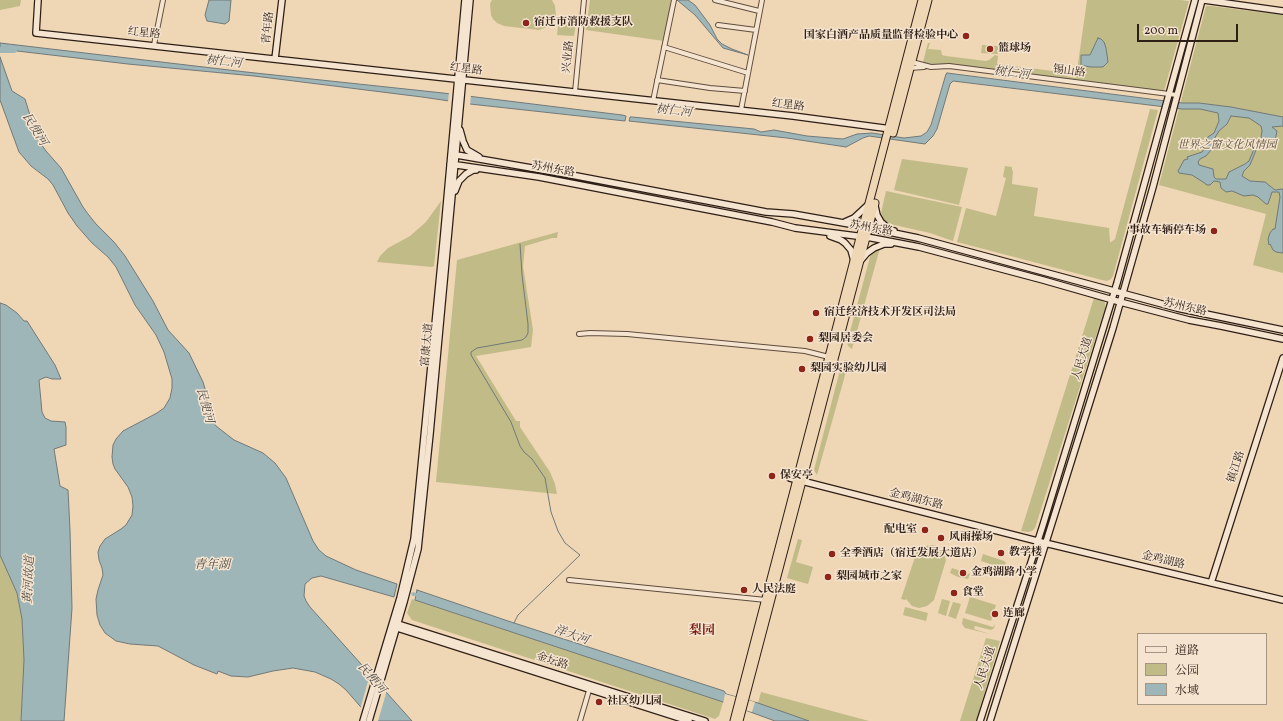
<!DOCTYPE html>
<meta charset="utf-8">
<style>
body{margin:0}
#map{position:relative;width:1283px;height:721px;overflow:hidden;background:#efd6b5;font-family:Vollkorn,"Noto Serif SC",serif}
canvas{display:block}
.legend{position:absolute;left:1137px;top:633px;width:130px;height:72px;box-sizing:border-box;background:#f5e4cf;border:1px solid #a59585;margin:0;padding:5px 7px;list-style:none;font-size:12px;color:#2d1e16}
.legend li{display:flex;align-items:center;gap:8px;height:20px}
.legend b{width:20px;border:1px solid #a59585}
.scale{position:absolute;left:1137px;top:24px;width:101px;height:18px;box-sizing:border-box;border:2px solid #2d1e16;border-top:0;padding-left:5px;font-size:12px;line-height:14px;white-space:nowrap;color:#2d1e16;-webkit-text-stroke:3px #f5e4cf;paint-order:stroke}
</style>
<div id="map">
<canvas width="1283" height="721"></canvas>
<ul class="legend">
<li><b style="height:5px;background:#f5e4cf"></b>道路</li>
<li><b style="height:11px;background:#c1bb88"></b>公园</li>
<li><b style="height:11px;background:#9fb6b9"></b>水域</li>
</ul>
<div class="scale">200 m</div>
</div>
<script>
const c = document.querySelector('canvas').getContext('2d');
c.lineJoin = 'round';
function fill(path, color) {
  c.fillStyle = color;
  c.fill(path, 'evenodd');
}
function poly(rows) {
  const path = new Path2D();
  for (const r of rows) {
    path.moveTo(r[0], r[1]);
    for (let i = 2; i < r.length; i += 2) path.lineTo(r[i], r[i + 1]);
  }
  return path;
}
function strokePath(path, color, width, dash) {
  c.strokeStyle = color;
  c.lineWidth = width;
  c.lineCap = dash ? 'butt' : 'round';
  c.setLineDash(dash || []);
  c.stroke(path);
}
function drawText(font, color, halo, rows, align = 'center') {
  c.font = font + ' Vollkorn,"Noto Serif SC",serif';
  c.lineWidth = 3;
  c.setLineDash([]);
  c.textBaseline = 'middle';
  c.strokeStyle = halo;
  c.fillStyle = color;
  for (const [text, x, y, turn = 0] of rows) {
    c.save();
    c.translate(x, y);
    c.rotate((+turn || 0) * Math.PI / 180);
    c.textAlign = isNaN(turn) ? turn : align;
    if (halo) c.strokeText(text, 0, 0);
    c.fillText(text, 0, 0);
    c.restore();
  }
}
fill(poly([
 [0,0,21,0,20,6,0,10],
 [492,0,552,0,555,6,556,16,553,22,550,26,539,30,504,26,497,23,493,19,491,15,490,4],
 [590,0,671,0,664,41,586,30],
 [1087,0,1180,0,1189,1,1164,91,952,64,940,65,925,65,923,62,928,43,930,43,928,49,941,50,942,55,946,56,986,61,989,60,995,55,998,56,997,64,1061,72,1061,75,1076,78],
 [1206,6,1211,6,1283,15,1283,273,1253,265,1266,214,1159,185],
 [565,22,576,23,574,36,557,35,558,26,565,27],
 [982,45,998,46,998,54,981,53],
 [1150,109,1158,110,1113,276,1111,279,1107,281,1102,280,957,242,966,208,996,216,1006,178,1003,177,1005,166,1012,167,1012,170,1013,171,1012,184,1038,188,1034,216,1109,228,1110,242,1111,242,1115,239],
 [902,159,968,168,959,205,894,190],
 [886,191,962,207,953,241,930,233,890,224,884,220,881,213],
 [441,201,434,266,432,267,377,262,380,256,388,248,410,236,426,222],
 [558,232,557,238,552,238,525,246,523,266,533,330,531,347,476,356,516,421,520,421,520,427,550,472,555,484,557,494,436,482,457,260],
 [880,248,852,349,848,346,847,343,870,257,871,255],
 [1094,298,1102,300,1105,303,1105,308,1035,528,1032,531,1028,532,1021,531],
 [845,360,849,361,817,475,814,470,841,366],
 [798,539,802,540,796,562,813,567,808,584,787,578],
 [919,545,922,547,930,545,937,546,943,551,946,560,934,600,927,606,919,608,912,606,906,599,905,600,901,599],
 [958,547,968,552,976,553,974,559,957,553],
 [983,554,1004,561,1006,563,1005,566,1002,568,981,561],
 [0,555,17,593,22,619,24,660,21,721,0,721],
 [952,568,970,574,968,579,958,577,950,573],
 [970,597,996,605,991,621,965,613],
 [412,599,723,702,719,716,715,719,412,620,407,613],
 [942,599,950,601,946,616,938,613],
 [953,602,961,604,956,619,948,616],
 [905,607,928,613,926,621,903,615],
 [963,618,993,627,995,624,994,628,991,630,975,626,974,629,990,634,965,628,962,624],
 [986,638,1000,641,976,721,960,721],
 [761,692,869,721,809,721,798,718,758,703]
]), '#c1bb88');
const water = poly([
 [209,0,231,0,229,21,225,24,207,21,205,15,209,0],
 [677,0,688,0,695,5,710,25,717,39,722,44,732,49,748,55,723,48,695,15,677,0],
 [1098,38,1101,39,1104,42,1106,48,1108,62,1103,67,1090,67,1081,65,1081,55,1090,55,1098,38],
 [0,43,246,72,443,93,622,115,626,116,625,121,470,104,422,97,254,76,128,64,0,49,0,43],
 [0,57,12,91,25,99,37,138,41,144,46,151,61,168,83,207,88,214,96,224,114,242,125,256,153,301,168,330,189,353,203,382,206,392,208,410,211,417,216,426,234,440,263,453,275,463,286,478,313,541,319,550,326,556,356,570,397,584,394,597,321,576,312,578,305,584,304,596,306,601,310,607,412,721,373,721,346,690,339,684,331,679,315,672,293,668,273,671,248,677,231,676,218,671,217,674,194,665,158,646,130,644,116,641,105,633,100,625,97,615,96,599,98,590,103,575,102,568,99,560,98,552,100,546,105,539,121,529,126,525,132,515,133,506,132,497,128,487,115,469,113,464,112,457,113,445,116,439,123,431,157,413,164,408,170,398,172,388,172,379,164,352,156,335,135,305,116,267,108,257,92,243,77,226,68,213,53,185,48,179,31,166,19,152,0,100,0,57],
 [947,73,1150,99,1182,103,1199,103,1231,107,1283,117,1283,126,1272,127,1277,131,1275,141,1270,145,1262,146,1256,150,1250,165,1244,171,1242,176,1250,181,1265,182,1275,190,1283,189,1283,253,1276,252,1273,250,1270,244,1269,245,1268,239,1270,233,1273,229,1275,229,1280,197,1279,192,1272,192,1268,204,1266,204,1258,197,1253,195,1244,196,1232,191,1226,192,1221,188,1220,182,1214,181,1210,185,1207,185,1203,182,1192,175,1179,173,1178,171,1184,160,1188,159,1187,157,1202,152,1204,149,1208,137,1214,133,1219,121,1218,113,1200,109,1182,109,953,81,950,84,937,129,933,136,925,144,869,136,863,138,846,147,787,138,629,121,630,117,632,117,754,129,761,132,774,130,807,136,843,139,857,134,872,133,904,138,921,136,927,132,931,125,946,74,947,73],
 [1231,116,1249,118,1261,126,1262,131,1261,137,1263,140,1254,149,1249,161,1245,164,1229,172,1226,179,1216,179,1214,177,1213,169,1199,165,1198,162,1200,159,1206,156,1212,149,1214,139,1219,131,1227,124,1231,116],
 [0,303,6,305,17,313,24,321,27,321,55,365,61,379,52,379,46,377,39,380,42,412,45,418,51,421,65,422,66,427,66,445,54,449,60,486,68,490,70,530,72,608,64,721,21,721,24,660,22,619,17,593,0,555,0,303],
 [417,590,508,621,724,691,726,694,758,703,809,721,775,721,723,702,415,600,417,590]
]);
fill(water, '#9fb6b9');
strokePath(water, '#717978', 1);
fill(poly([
 [449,92,471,95,470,106,448,102],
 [370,674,387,690,378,721,373,721,360,710],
 [725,694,755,702,752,712,723,704]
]), '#efd6b5');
strokePath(poly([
 [514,623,518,615,580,555,565,543,558,531,551,512,545,478,532,459,524,452,520,446,511,422,471,355,471,352,477,348,522,340,526,337,528,333,528,324,522,275,520,244]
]), '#717978', 1);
strokePath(poly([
 [413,594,421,596]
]), '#9fb6b9', 3.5);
strokePath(poly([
 [0,50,14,50]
]), '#9fb6b9', 6);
const street = poly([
 [715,0,759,11],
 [718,25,756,30],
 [154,45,163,0],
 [664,47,748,73],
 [912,62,931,67,949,66,1177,95],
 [910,68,924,67],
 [657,80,710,88,745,91],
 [575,92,584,0],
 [653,101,674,0],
 [741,110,762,0],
 [579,334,590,333,627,334,805,351,829,357],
 [569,580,766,600],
 [580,721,590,687]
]);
const secondary = poly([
 [38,0,36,33,793,116,891,129],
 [1204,0,1283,11],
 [275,59,282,0],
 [460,130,463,141,467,150,479,157],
 [451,154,566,174,766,212,793,214,855,225,918,238,1177,308,1283,330],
 [450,164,539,177,772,222,795,228,872,238,919,247,1043,280,1120,302,1189,320,1221,326,1283,339],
 [455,191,459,181,466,174,473,170,476,170],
 [875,206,877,215,881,222,890,230,894,231],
 [845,222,854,218,868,205],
 [830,236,841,240,845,243,851,250,854,261],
 [861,260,867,253,874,248,884,244,891,244],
 [790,478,1045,543,1283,600],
 [1211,583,1283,358],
 [395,623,705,721],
 [394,627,689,721],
 [363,721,400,598,414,539,443,243,465,0],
 [369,721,404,602,418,549,430,434,470,0],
 [980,721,1043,525,1117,283,1195,0],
 [990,721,1113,328,1153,187,1202,0]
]);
const highway = poly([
 [893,133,928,0],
 [734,721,922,0],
 [739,721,875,203]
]);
strokePath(street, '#5e4c3e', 6);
strokePath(secondary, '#2d1e16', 8);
strokePath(highway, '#2d1e16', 9);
strokePath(street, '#f5e4cf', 4);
strokePath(secondary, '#f5e4cf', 5.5);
strokePath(highway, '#efd6b5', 7);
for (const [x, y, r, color] of [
 [526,23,4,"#8f2418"],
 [966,36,4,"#8f2418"],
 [990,49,4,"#8f2418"],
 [1214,231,4,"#8f2418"],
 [816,313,4,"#8f2418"],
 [810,339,4,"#8f2418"],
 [802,369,4,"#8f2418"],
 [772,476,4,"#8f2418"],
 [925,530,4,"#8f2418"],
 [941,538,4,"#8f2418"],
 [1001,553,4,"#8f2418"],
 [832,554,4,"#8f2418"],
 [963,573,4,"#8f2418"],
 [828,577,4,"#8f2418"],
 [744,590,4,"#8f2418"],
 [954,593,4,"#8f2418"],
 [995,614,4,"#8f2418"],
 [599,702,4,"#8f2418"]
]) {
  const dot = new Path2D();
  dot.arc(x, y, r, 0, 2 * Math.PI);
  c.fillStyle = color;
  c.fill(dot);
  strokePath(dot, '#f5e4cf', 1.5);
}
drawText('bold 11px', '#2d1e16', '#f5e4cf', [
 ["宿迁市消防救援支队",534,23],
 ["国家白酒产品质量监督检验中心",958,36,"right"],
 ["篮球场",998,49],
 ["事故车辆停车场",1206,231,"right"],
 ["宿迁经济技术开发区司法局",824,313],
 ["梨园居委会",818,339],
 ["梨园实验幼儿园",810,369],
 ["保安亭",780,476],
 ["配电室",917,530,"right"],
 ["风雨操场",949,538],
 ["教学楼",1009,553],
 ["全季酒店（宿迁发展大道店）",840,554],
 ["金鸡湖路小学",971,573],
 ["梨园城市之家",836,577],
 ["人民法庭",752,590],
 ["食堂",962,593],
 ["连廊",1003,614],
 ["社区幼儿园",607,702]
], 'left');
drawText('11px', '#2d1e16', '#f5e4cf', [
 ["青年路",269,28,-84],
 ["红星路",144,34,6],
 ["兴业路",569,57,-84],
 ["红星路",466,70,7],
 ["锡山路",1069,72,7],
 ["红星路",788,106,7],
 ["苏州东路",553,170,10],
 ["苏州东路",871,229,9],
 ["苏州东路",1185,308,13],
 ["富康大道",428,345,-85],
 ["人民大道",1083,359,-73],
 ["镇江路",1237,467,-72],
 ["金鸡湖东路",916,500,14],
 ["金鸡湖路",1163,561,14],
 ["金坛路",552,662,18],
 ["人民大道",986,668,-72]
]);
drawText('italic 11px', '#594d38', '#f5e4cf', [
 ["世界之窗文化风情园",1227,146]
]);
drawText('italic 12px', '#4f4c47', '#f5e4cf', [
 ["树仁河",224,63,6],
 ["树仁河",1012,74,7],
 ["树仁河",674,112,6],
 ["民便河",34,130,58],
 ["民便河",204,406,74],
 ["青年湖",212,566],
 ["黄河故道",30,580,-87],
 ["洋大河",571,636,19],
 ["民便河",371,679,49]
]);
drawText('bold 13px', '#7a1f14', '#f5e4cf', [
 ["梨园",702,632]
]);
</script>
